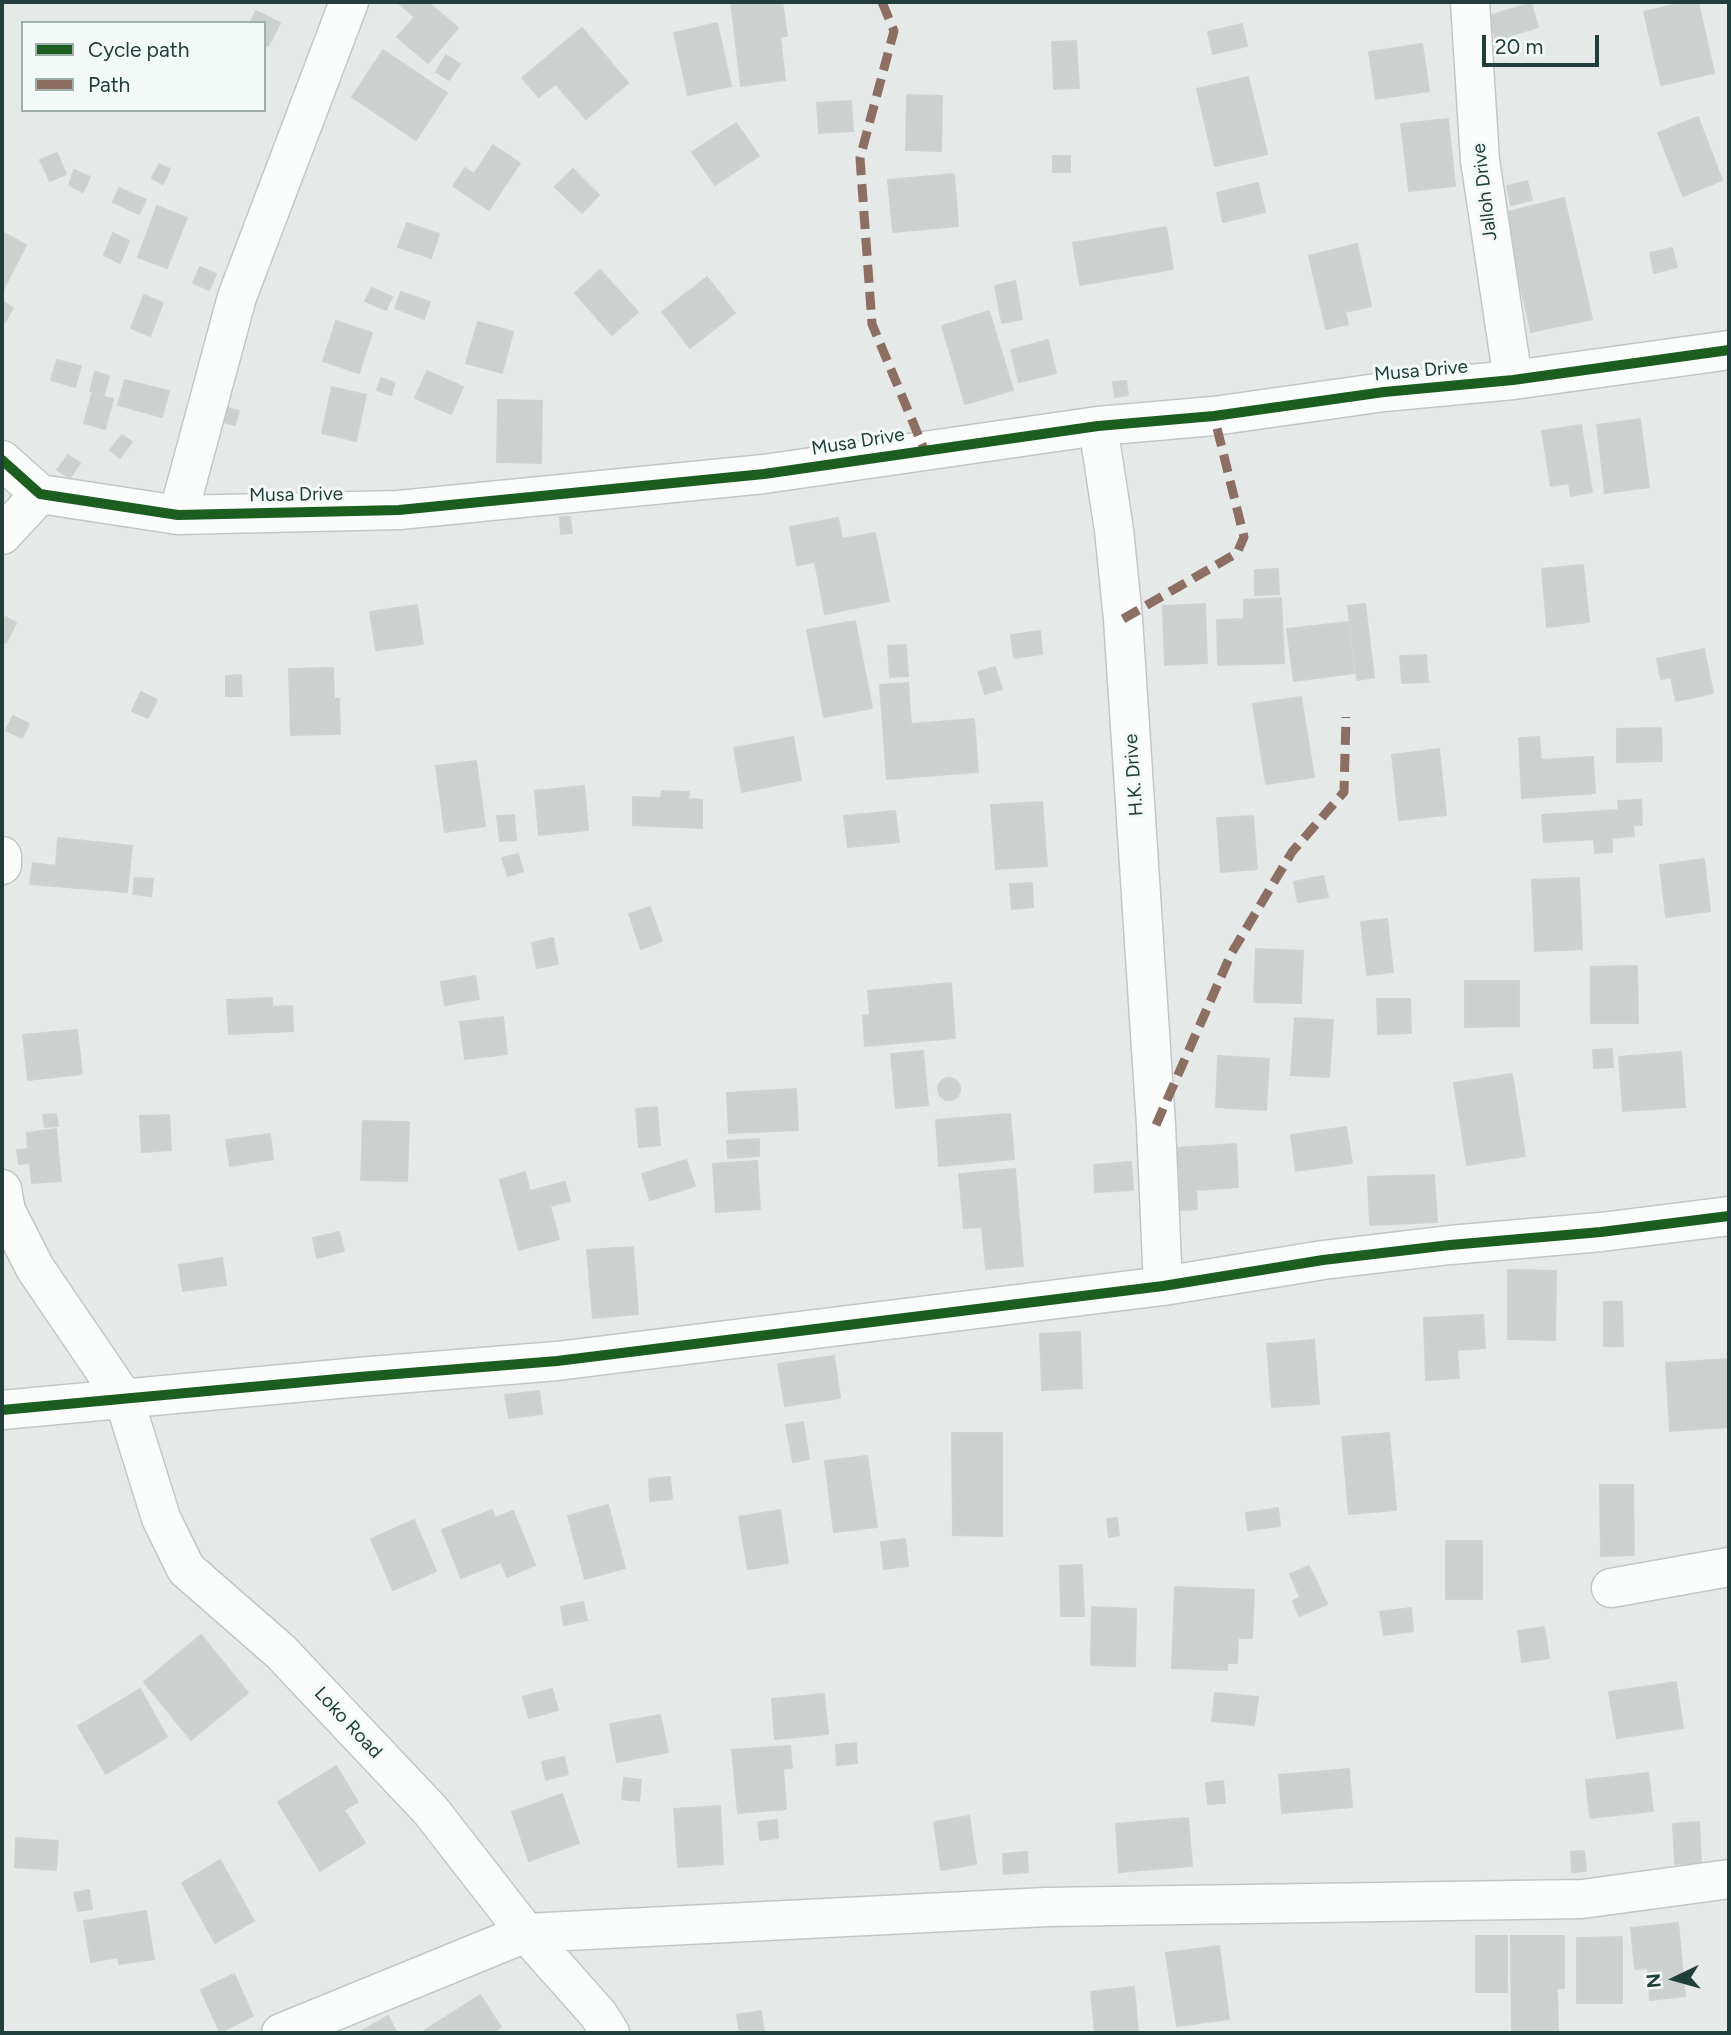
<!DOCTYPE html>
<style>
body{margin:0}
#map{position:relative;width:1731px;height:2035px;overflow:hidden;background:#e5eae8;font-family:Figtree,sans-serif}
canvas{display:block}
.frame{position:absolute;inset:0;border:4px solid #203f3b;pointer-events:none}
.legend{position:absolute;left:21px;top:21px;width:245px;height:91px;box-sizing:border-box;background:#f3f9f7;border:2px solid #9fafac;margin:0;padding:9px 12px;list-style:none;font-size:21px;color:#203f3b}
.legend li{display:flex;align-items:center;gap:14px;height:35px}
.legend b{width:35px;border:2px solid #9fafac}
.north{position:absolute;left:1640px;top:1944px;width:70px;height:70px;-webkit-text-stroke:5px #f3f9f7;paint-order:stroke;rotate:265deg;font-size:19px;font-weight:700;line-height:28px;text-align:center;color:#203f3b}
.north::after{content:'';display:block;margin:auto;width:24px;height:32px;background:#203f3b;clip-path:polygon(50% 0,100% 100%,50% 72%,0 100%)}
.scale{position:absolute;left:1482px;top:35px;width:117px;height:32px;box-sizing:border-box;border:4px solid #203f3b;border-top:0;padding-left:9px;font-size:21px;line-height:24px;white-space:nowrap;color:#203f3b;-webkit-text-stroke:5px #f3f9f7;paint-order:stroke}
</style>
<div id="map">
<canvas width="1731" height="2035"></canvas>
<div class="frame"></div>
<ul class="legend">
<li><b style="height:9px;background:#1b5e20"></b>Cycle path</li>
<li><b style="height:9px;background:#8d6e63"></b>Path</li>
</ul>
<div class="north">N</div>
<div class="scale">20 m</div>
</div>
<script>
const c = document.querySelector('canvas').getContext('2d');
c.lineJoin = 'round';
function fill(path, color) {
  c.fillStyle = color;
  c.fill(path, 'evenodd');
}
function poly(rows) {
  const path = new Path2D();
  for (const r of rows) {
    if (r.length === 3) {
      path.moveTo(r[0] + r[2], r[1]);
      path.arc(r[0], r[1], r[2], 0, 2 * Math.PI);
      continue;
    }
    path.moveTo(r[0], r[1]);
    for (let i = 2; i < r.length; i += 2) path.lineTo(r[i], r[i + 1]);
  }
  return path;
}
function strokePath(path, color, width, dash) {
  c.strokeStyle = color;
  c.lineWidth = width;
  c.lineCap = dash ? 'butt' : 'round';
  c.setLineDash(dash || []);
  c.stroke(path);
}
function drawText(font, color, halo, rows, align = 'center') {
  c.font = font + ' Figtree,sans-serif';
  c.lineWidth = 6;
  c.setLineDash([]);
  c.textBaseline = 'middle';
  c.strokeStyle = halo;
  c.fillStyle = color;
  for (const [text, x, y, turn = 0] of rows) {
    c.save();
    c.translate(x, y);
    c.rotate((+turn || 0) * Math.PI / 180);
    c.textAlign = isNaN(turn) ? turn : align;
    if (halo) c.strokeText(text, 0, 0);
    c.fillText(text, 0, 0);
    c.restore();
  }
}
const building = poly([
 [397,2,428,2,458,28,428,63,397,37,415,17,397,2],
 [731,2,782,2,787,36,780,36,785,80,741,86,731,2],
 [1674,2,1698,2,1714,73,1661,85,1644,12,1674,5,1674,2],
 [1531,3,1538,27,1496,40,1489,16,1531,3],
 [256,11,280,23,268,46,264,44,264,23,250,23,256,11],
 [717,23,731,86,688,95,674,33,717,23],
 [1242,24,1247,46,1213,54,1208,32,1242,24],
 [582,28,628,83,586,119,556,84,539,97,522,78,582,28],
 [1076,41,1079,88,1054,89,1052,42,1076,41],
 [1422,44,1429,91,1376,99,1369,52,1422,44],
 [383,50,447,93,416,140,352,97,383,50],
 [446,55,460,64,449,80,436,72,446,55],
 [1248,77,1267,154,1215,166,1197,89,1248,77],
 [907,95,942,96,941,151,906,150,907,95],
 [851,101,853,131,819,133,817,103,851,101],
 [1698,117,1722,180,1683,196,1658,133,1698,117],
 [1448,119,1455,186,1409,191,1401,124,1448,119],
 [736,123,759,156,715,185,692,152,736,123],
 [493,145,520,163,489,210,453,186,465,168,474,174,493,145],
 [57,153,66,174,50,181,40,160,57,153],
 [1053,156,1070,156,1070,172,1053,172,1053,156],
 [159,164,170,169,163,184,152,178,159,164],
 [573,169,599,195,582,213,555,187,573,169],
 [74,170,90,177,83,192,69,185,74,170],
 [954,174,958,226,893,232,888,180,954,174],
 [1527,181,1532,200,1511,205,1507,186,1527,181],
 [1258,183,1265,212,1223,222,1217,193,1258,183],
 [119,188,146,200,139,214,113,202,119,188],
 [1564,198,1592,319,1531,332,1504,213,1564,198],
 [157,206,187,218,167,268,138,257,157,206],
 [407,223,439,234,431,258,398,247,407,223],
 [1166,227,1173,269,1080,285,1073,243,1166,227],
 [2,232,26,245,2,292,2,232],
 [113,233,129,241,120,263,104,255,113,233],
 [1357,244,1371,306,1345,312,1348,324,1326,329,1309,256,1357,244],
 [1672,248,1677,267,1654,273,1650,253,1672,248],
 [200,267,216,274,209,290,193,283,200,267],
 [600,270,638,312,612,335,575,293,600,270],
 [707,277,735,313,690,348,662,312,707,277],
 [1015,281,1022,319,1002,323,995,286,1015,281],
 [372,288,392,297,386,310,365,301,372,288],
 [401,292,430,302,424,319,395,308,401,292],
 [144,295,163,303,150,336,131,328,144,295],
 [2,301,13,308,5,322,2,320,2,301],
 [989,311,1013,390,965,404,942,326,989,311],
 [336,321,372,333,359,373,323,361,336,321],
 [478,322,513,332,502,373,466,363,478,322],
 [1048,340,1056,373,1019,382,1011,350,1048,340],
 [57,360,81,366,75,387,51,380,57,360],
 [427,371,463,387,451,414,415,398,427,371],
 [95,372,109,376,104,395,90,391,95,372],
 [381,378,395,383,391,395,377,390,381,378],
 [125,380,169,391,162,417,118,405,125,380],
 [1126,381,1128,395,1115,397,1113,382,1126,381],
 [332,387,366,395,356,441,322,433,332,387],
 [92,394,113,399,105,429,84,423,92,394],
 [498,400,542,401,541,463,497,462,498,400],
 [220,406,239,411,235,425,216,420,220,406],
 [1640,419,1649,487,1605,493,1597,425,1640,419],
 [1581,425,1592,492,1571,496,1569,483,1551,486,1542,431,1581,425],
 [122,435,132,442,120,458,110,450,122,435],
 [68,455,80,463,70,478,57,470,68,455],
 [560,517,570,517,572,533,561,534,560,517],
 [838,518,842,539,875,533,889,601,825,614,815,562,797,565,790,527,838,518],
 [1583,565,1589,622,1547,627,1542,569,1583,565],
 [1278,569,1279,594,1255,595,1255,570,1278,569],
 [1281,598,1284,663,1218,665,1217,620,1244,619,1244,600,1281,598],
 [1205,604,1207,663,1165,665,1163,606,1205,604],
 [1365,604,1374,677,1357,680,1348,606,1365,604],
 [417,605,423,644,376,650,370,612,417,605],
 [5,617,16,623,6,643,2,641,2,623,5,617],
 [855,621,872,708,824,717,807,630,855,621],
 [1348,622,1354,673,1294,681,1287,629,1348,622],
 [1040,631,1042,654,1014,658,1011,635,1040,631],
 [906,645,908,676,890,677,888,646,906,645],
 [1704,649,1713,693,1676,701,1671,677,1661,679,1657,659,1704,649],
 [1426,655,1428,682,1402,683,1400,656,1426,655],
 [995,667,1002,689,985,694,978,672,995,667],
 [333,668,334,699,339,699,340,734,291,735,289,669,333,668],
 [241,675,242,696,226,696,226,676,241,675],
 [908,683,911,724,974,719,978,772,887,779,880,685,908,683],
 [141,692,157,700,148,718,132,711,141,692],
 [1301,697,1314,777,1266,784,1253,704,1301,697],
 [13,716,29,724,22,738,6,730,13,716],
 [1661,728,1662,761,1617,762,1617,729,1661,728],
 [793,737,801,780,742,792,734,748,793,737],
 [1539,737,1541,760,1593,757,1595,793,1522,798,1519,738,1539,737],
 [1439,749,1446,815,1399,820,1392,755,1439,749],
 [476,761,485,826,445,832,436,766,476,761],
 [584,786,588,830,539,835,535,791,584,786],
 [662,791,689,792,688,799,702,800,702,828,633,825,633,797,661,798,662,791],
 [1641,800,1642,825,1633,825,1634,836,1612,838,1612,852,1595,853,1594,839,1544,842,1542,815,1619,810,1618,801,1641,800],
 [1042,802,1047,866,996,869,991,805,1042,802],
 [895,811,899,842,848,847,844,816,895,811],
 [514,815,516,840,500,841,497,816,514,815],
 [1253,816,1257,869,1221,872,1217,818,1253,816],
 [58,838,132,846,127,892,30,884,33,863,56,866,58,838],
 [518,854,523,871,508,876,502,858,518,854],
 [1704,859,1710,911,1666,917,1660,865,1704,859],
 [1323,876,1328,897,1298,902,1294,882,1323,876],
 [135,878,153,879,151,896,133,894,135,878],
 [1579,878,1582,949,1535,951,1532,880,1579,878],
 [1032,883,1033,907,1012,909,1010,884,1032,883],
 [650,907,662,941,641,949,629,914,650,907],
 [1387,919,1393,972,1367,975,1361,922,1387,919],
 [553,938,558,964,537,968,532,943,553,938],
 [1256,949,1303,951,1301,1003,1254,1002,1256,949],
 [1637,966,1638,1023,1591,1023,1591,967,1637,966],
 [475,976,479,999,445,1005,441,982,475,976],
 [1465,981,1519,981,1519,1026,1465,1027,1465,981],
 [951,983,955,1038,865,1046,863,1016,870,1015,868,991,951,983],
 [272,998,272,1007,292,1006,293,1031,229,1034,227,1000,272,998],
 [1377,999,1410,999,1411,1033,1378,1034,1377,999],
 [503,1017,507,1054,465,1059,460,1022,503,1017],
 [1295,1018,1333,1020,1329,1077,1291,1075,1295,1018],
 [77,1030,82,1074,28,1080,23,1035,77,1030],
 [1612,1049,1613,1067,1594,1068,1593,1050,1612,1049],
 [923,1051,928,1105,896,1108,891,1054,923,1051],
 [1681,1052,1685,1107,1623,1111,1619,1057,1681,1052],
 [1218,1056,1269,1059,1266,1110,1216,1107,1218,1056],
 [1512,1074,1525,1156,1467,1165,1454,1083,1512,1074],
 [949,1089,11],
 [796,1089,798,1130,729,1133,727,1093,796,1089],
 [657,1107,660,1145,639,1147,636,1109,657,1107],
 [56,1114,58,1126,45,1127,43,1115,56,1114],
 [1010,1114,1014,1159,939,1166,936,1120,1010,1114],
 [169,1115,171,1150,142,1152,140,1116,169,1115],
 [363,1121,409,1122,407,1181,361,1180,363,1121],
 [1346,1127,1352,1163,1296,1171,1291,1135,1346,1127],
 [56,1129,61,1181,32,1183,30,1163,19,1164,17,1150,28,1149,27,1133,56,1129],
 [270,1134,273,1159,230,1166,226,1140,270,1134],
 [759,1139,759,1156,728,1158,727,1141,759,1139],
 [1236,1144,1238,1187,1196,1190,1197,1209,1180,1210,1176,1148,1236,1144],
 [686,1160,695,1186,650,1200,642,1174,686,1160],
 [757,1161,760,1209,716,1212,713,1164,757,1161],
 [1131,1162,1133,1190,1095,1192,1094,1165,1131,1162],
 [1015,1169,1023,1266,986,1269,982,1227,964,1228,959,1174,1015,1169],
 [525,1172,530,1191,565,1182,570,1201,550,1206,559,1239,519,1250,500,1180,525,1172],
 [1434,1175,1437,1222,1370,1225,1368,1177,1434,1175],
 [339,1232,344,1251,317,1258,313,1238,339,1232],
 [633,1247,638,1314,593,1318,587,1250,633,1247],
 [222,1258,226,1285,183,1291,179,1265,222,1258],
 [1508,1270,1556,1271,1555,1340,1508,1339,1508,1270],
 [1604,1302,1622,1302,1623,1346,1604,1346,1604,1302],
 [1483,1315,1485,1348,1457,1350,1459,1378,1426,1380,1424,1318,1483,1315],
 [1080,1332,1082,1388,1042,1390,1040,1334,1080,1332],
 [1314,1340,1319,1404,1272,1407,1267,1344,1314,1340],
 [834,1356,840,1398,785,1406,778,1364,834,1356],
 [1729,1359,1729,1427,1670,1431,1666,1363,1729,1359],
 [539,1391,542,1414,509,1418,505,1395,539,1391],
 [803,1422,809,1459,793,1462,786,1425,803,1422],
 [952,1433,1002,1433,1002,1536,953,1535,952,1433],
 [1389,1433,1396,1510,1349,1514,1342,1437,1389,1433],
 [867,1456,877,1527,834,1532,825,1461,867,1456],
 [670,1477,672,1499,650,1501,649,1479,670,1477],
 [1600,1485,1633,1485,1634,1555,1601,1556,1600,1485],
 [608,1505,625,1568,585,1579,568,1516,608,1505],
 [1278,1508,1280,1526,1248,1530,1246,1513,1278,1508],
 [492,1510,495,1518,513,1511,535,1565,507,1577,501,1562,461,1578,442,1530,492,1510],
 [780,1510,788,1563,748,1569,739,1517,780,1510],
 [1117,1518,1119,1535,1109,1537,1107,1519,1117,1518],
 [414,1520,436,1571,393,1590,371,1539,414,1520],
 [905,1539,908,1566,884,1569,881,1542,905,1539],
 [1446,1541,1482,1541,1482,1599,1446,1599,1446,1541],
 [1082,1565,1084,1616,1061,1616,1060,1566,1082,1565],
 [1309,1566,1327,1604,1299,1616,1293,1601,1300,1597,1290,1574,1309,1566],
 [1175,1587,1254,1590,1252,1638,1238,1638,1237,1663,1227,1663,1227,1670,1172,1668,1175,1587],
 [583,1602,587,1620,564,1625,561,1607,583,1602],
 [1092,1607,1136,1609,1135,1666,1091,1665,1092,1607],
 [1411,1608,1413,1631,1384,1635,1380,1612,1411,1608],
 [1544,1627,1549,1658,1522,1662,1518,1631,1544,1627],
 [201,1635,248,1693,191,1740,144,1682,201,1635],
 [1676,1682,1683,1728,1617,1738,1609,1692,1676,1682],
 [140,1689,167,1737,106,1774,78,1726,140,1689],
 [552,1689,558,1710,529,1718,523,1697,552,1689],
 [1215,1693,1258,1697,1254,1725,1212,1721,1215,1693],
 [824,1694,828,1734,775,1739,772,1699,824,1694],
 [660,1715,668,1752,617,1762,610,1724,660,1715],
 [856,1743,857,1763,837,1765,836,1745,856,1743],
 [790,1746,792,1768,783,1769,786,1809,738,1813,732,1750,790,1746],
 [564,1757,568,1774,546,1780,542,1762,564,1757],
 [336,1766,358,1802,344,1810,365,1843,320,1871,278,1802,336,1766],
 [1349,1769,1352,1807,1282,1813,1279,1775,1349,1769],
 [1648,1773,1653,1811,1590,1818,1586,1780,1648,1773],
 [624,1778,641,1780,639,1801,622,1799,624,1778],
 [1223,1781,1225,1803,1208,1804,1206,1783,1223,1781],
 [562,1794,579,1843,529,1861,512,1812,562,1794],
 [720,1806,723,1864,678,1867,674,1809,720,1806],
 [969,1816,976,1864,941,1870,934,1822,969,1816],
 [1188,1818,1192,1866,1119,1872,1116,1824,1188,1818],
 [777,1820,778,1838,760,1840,758,1822,777,1820],
 [1699,1822,1701,1863,1675,1864,1673,1824,1699,1822],
 [16,1838,58,1841,56,1870,15,1867,16,1838],
 [1584,1851,1586,1871,1572,1872,1571,1852,1584,1851],
 [1027,1852,1028,1872,1004,1874,1003,1854,1027,1852],
 [220,1860,254,1921,215,1943,182,1883,220,1860],
 [89,1890,92,1909,78,1911,74,1893,89,1890],
 [146,1911,154,1959,119,1964,118,1957,91,1962,84,1921,146,1911],
 [1678,1923,1685,1996,1650,2000,1648,1968,1635,1969,1631,1928,1678,1923],
 [1476,1936,1507,1936,1507,1992,1476,1992,1476,1936],
 [1511,1936,1564,1936,1564,1988,1557,1988,1558,2033,1512,2033,1511,1936],
 [1622,1937,1622,2003,1577,2003,1577,1938,1622,1937],
 [1219,1946,1229,2019,1177,2026,1166,1953,1219,1946],
 [234,1974,253,2016,220,2032,201,1990,234,1974],
 [1134,1987,1138,2033,1095,2033,1091,1992,1134,1987],
 [480,1995,501,2027,492,2033,425,2033,424,2031,480,1995],
 [761,2011,764,2033,740,2033,737,2015,761,2011],
 [388,2016,397,2033,358,2033,388,2016]
]);
fill(building, '#ccd1d0');
strokePath(building, '#cdd3d1', 2);
const minor = poly([
 [1470,2,1480,160,1513,380],
 [1098,426,1114,530,1123,619,1156,1125,1163,1286],
 [2,460,40,494,178,515,399,510,764,474,1098,426,1214,416,1384,392,1513,380,1729,350],
 [178,515,237,297,349,2],
 [2,535,40,494],
 [2,856,2,865],
 [2,1189,6,1211,35,1268,124,1399,161,1518,186,1569,281,1652,431,1811,526,1933,598,2014,610,2033],
 [2,1410,359,1377,557,1361,1163,1286,1323,1260,1450,1245,1601,1232,1729,1216],
 [1611,1588,1729,1567],
 [281,2033,526,1933,1046,1907,1582,1899,1729,1879]
]);
strokePath(minor, '#c2c7c5', 41);
strokePath(minor, '#fbfcfc', 38);
strokePath(poly([
 [882,2,894,31,860,158,872,324,924,449],
 [1123,619,1237,553,1244,537,1214,416],
 [1156,1125,1231,954,1292,852,1344,792,1346,717]
]), '#8d6e63', 9, [18, 9]);
strokePath(poly([
 [2,460,40,494,178,515,399,510,764,474,1098,426,1214,416,1384,392,1513,380,1729,350],
 [2,1410,359,1377,557,1361,1163,1286,1323,1260,1450,1245,1601,1232,1729,1216]
]), '#1b5e20', 10);
drawText('19px', '#203f3b', '#f3f9f7', [
 ["Jalloh Drive",1485,192,-97],
 ["Musa Drive",1421,371,-5],
 ["Musa Drive",858,442,-9],
 ["Musa Drive",296,495,-1],
 ["H.K. Drive",1134,775,-94],
 ["Loko Road",348,1723,47]
]);
</script>
